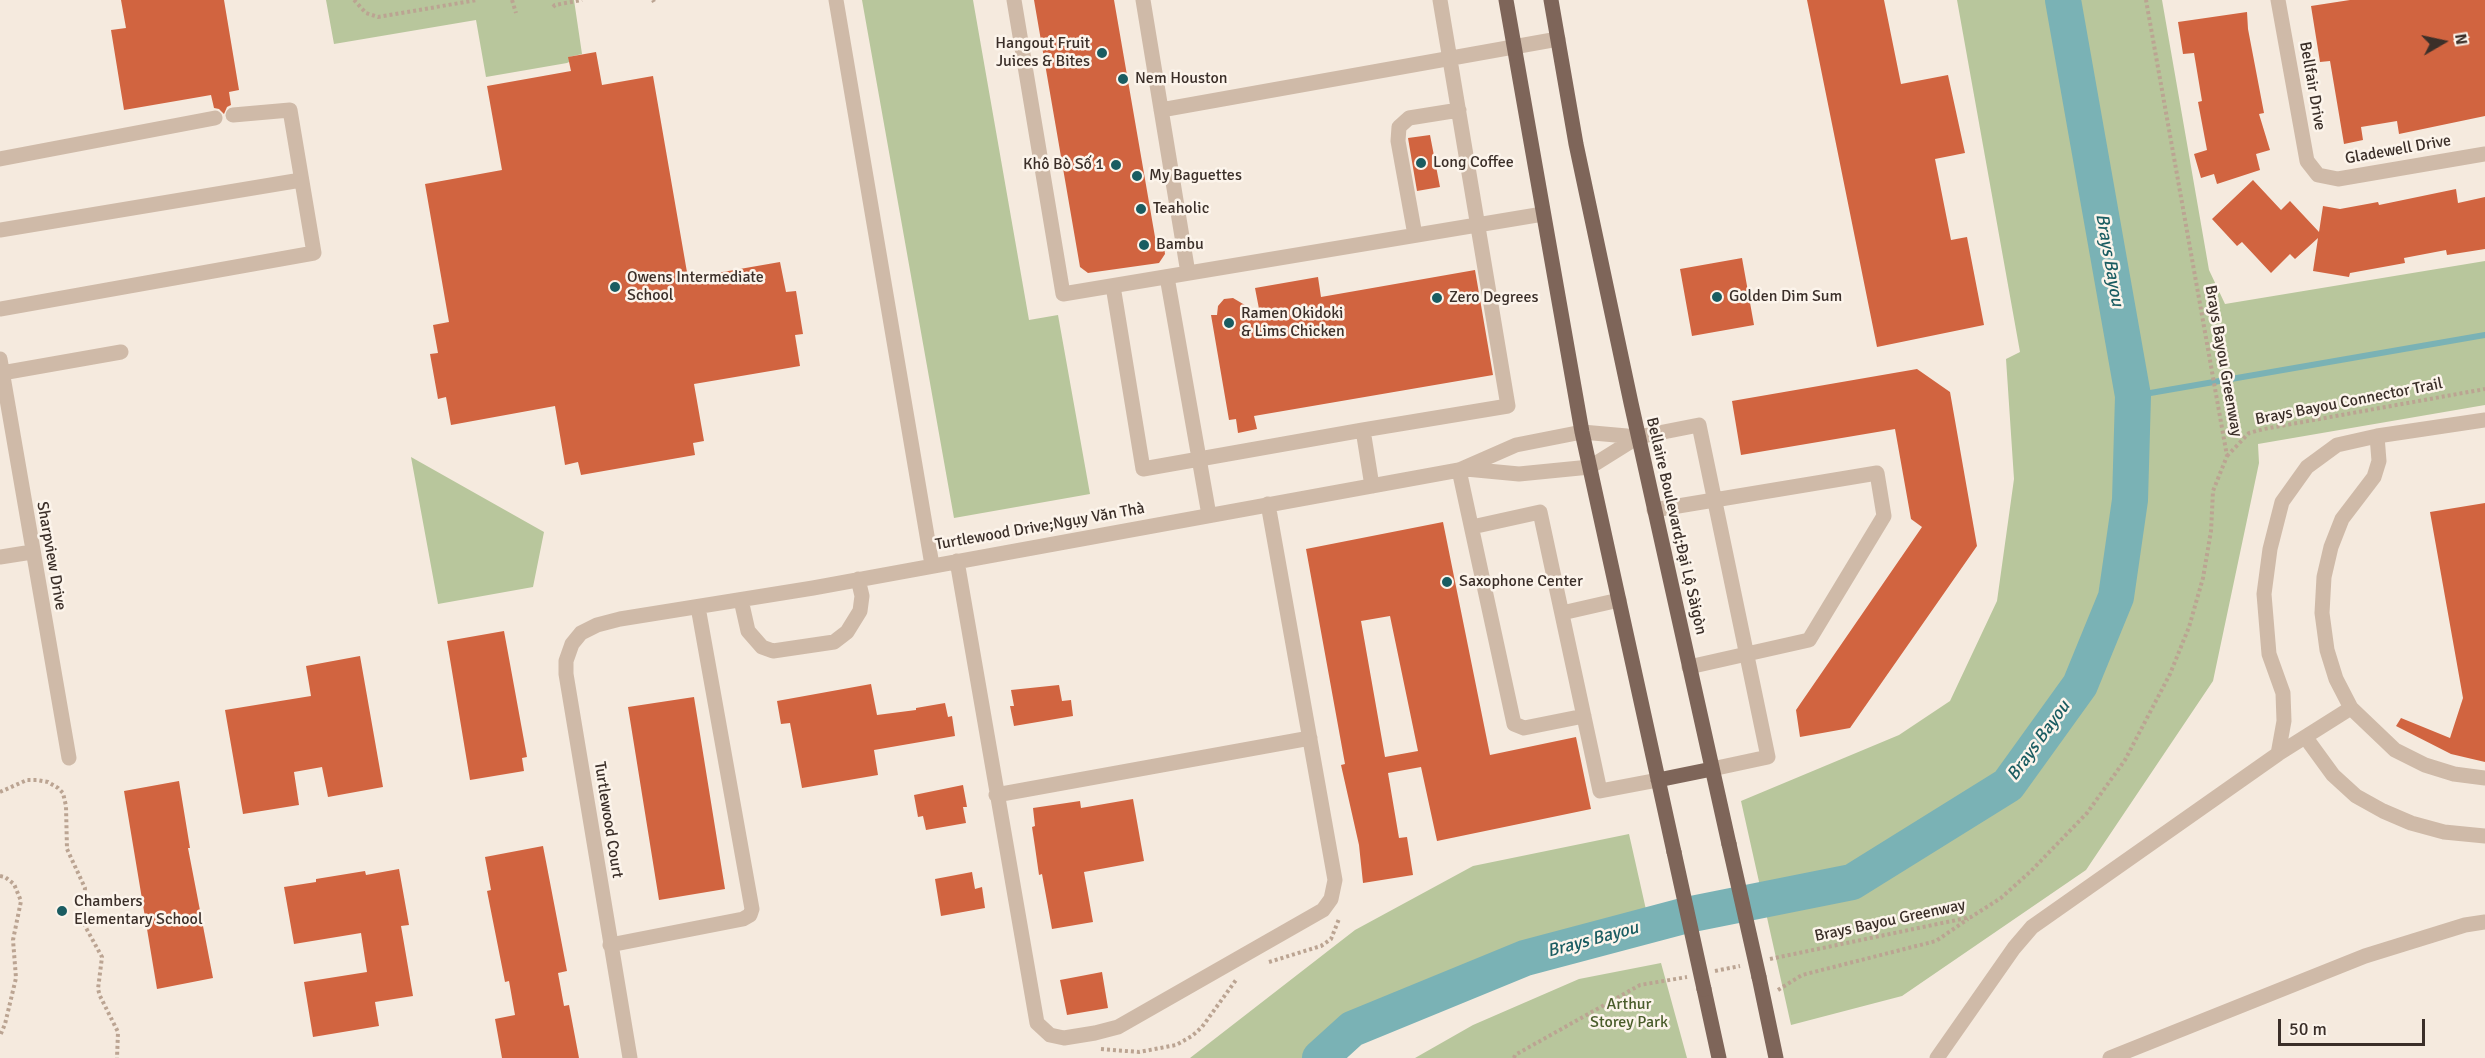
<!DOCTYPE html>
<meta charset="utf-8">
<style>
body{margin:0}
#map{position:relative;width:2485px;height:1058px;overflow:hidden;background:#f5eade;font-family:Signika,sans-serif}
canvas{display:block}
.north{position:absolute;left:2413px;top:12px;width:60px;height:60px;-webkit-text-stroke:4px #fcf4eb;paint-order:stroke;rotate:81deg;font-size:16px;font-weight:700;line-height:24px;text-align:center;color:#3b2f29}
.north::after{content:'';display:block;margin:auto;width:21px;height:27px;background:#3b2f29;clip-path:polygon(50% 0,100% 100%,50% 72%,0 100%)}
.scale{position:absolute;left:2278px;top:1019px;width:147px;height:27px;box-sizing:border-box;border:3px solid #3b2f29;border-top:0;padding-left:8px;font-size:18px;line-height:21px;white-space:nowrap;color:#3b2f29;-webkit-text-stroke:4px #fcf4eb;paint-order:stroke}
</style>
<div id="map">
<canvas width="2485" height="1058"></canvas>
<div class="north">N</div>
<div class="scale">50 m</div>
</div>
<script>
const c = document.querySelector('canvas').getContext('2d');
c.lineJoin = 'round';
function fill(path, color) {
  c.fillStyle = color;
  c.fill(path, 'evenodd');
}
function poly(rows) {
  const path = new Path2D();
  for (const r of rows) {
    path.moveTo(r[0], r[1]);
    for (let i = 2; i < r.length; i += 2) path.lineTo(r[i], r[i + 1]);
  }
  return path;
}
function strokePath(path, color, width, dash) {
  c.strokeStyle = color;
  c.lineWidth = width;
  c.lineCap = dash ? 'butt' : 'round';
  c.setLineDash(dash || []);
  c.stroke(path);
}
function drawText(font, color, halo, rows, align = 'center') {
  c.font = font + ' Signika,sans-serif';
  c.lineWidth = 5;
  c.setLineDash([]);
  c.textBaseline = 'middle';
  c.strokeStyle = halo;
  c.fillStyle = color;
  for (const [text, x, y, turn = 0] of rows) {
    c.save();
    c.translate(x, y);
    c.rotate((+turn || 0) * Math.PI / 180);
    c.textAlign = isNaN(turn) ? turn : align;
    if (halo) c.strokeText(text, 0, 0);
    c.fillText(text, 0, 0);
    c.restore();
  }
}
fill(poly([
 [326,0,574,0,582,54,569,57,569,62,567,63,486,77,476,20,334,44],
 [862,0,973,0,1029,320,1058,315,1090,494,954,518],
 [1957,0,2162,0,2209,270,2225,304,2485,261,2485,405,2258,444,2259,463,2213,681,2086,870,1902,996,1791,1025,1741,801,1899,735,1950,701,1997,601,2014,479,2006,359,2020,352],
 [411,457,544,532,533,587,438,604],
 [1629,834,1649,923,1604,930,1475,976,1359,1041,1339,1058,1190,1058,1355,930,1473,866],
 [1661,963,1687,1058,1415,1058,1473,1025,1579,979]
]), '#b8c69c');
strokePath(poly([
 [2133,396,2485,335]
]), '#7ab2b5', 6);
strokePath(poly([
 [1320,1058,1352,1029,1525,958,1687,915,1852,882,2008,785,2080,685,2116,597,2130,500,2133,396,2063,0]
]), '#7ab2b5', 36);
fill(poly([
 [121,0,224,0,239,90,229,92,231,105,227,107,224,114,219,109,214,108,211,95,124,110,111,30,126,28],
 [1034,0,1114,0,1155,237,1163,240,1165,254,1159,263,1088,273,1080,267],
 [1807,0,1884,0,1901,84,1948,75,1965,153,1935,159,1951,240,1967,237,1984,325,1877,347],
 [2350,0,2485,0,2485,116,2399,134,2397,121,2361,127,2363,140,2344,144,2330,61,2320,62,2311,6],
 [2247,12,2248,29,2264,113,2259,114,2270,150,2256,154,2260,170,2217,184,2214,174,2201,178,2194,154,2207,150,2198,102,2202,101,2194,53,2183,54,2178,22],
 [596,52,602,85,653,76,688,278,780,262,786,292,796,291,803,334,795,335,800,366,694,384,704,441,693,443,695,455,581,475,578,462,565,465,555,406,451,425,446,397,438,399,430,354,438,353,433,325,449,322,425,184,502,170,487,86,571,71,568,57],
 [1430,135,1440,187,1417,191,1408,138],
 [2253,180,2281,210,2290,201,2319,232,2323,206,2340,209,2378,202,2379,205,2456,189,2458,203,2485,197,2485,249,2447,255,2446,250,2404,258,2405,263,2350,273,2349,277,2313,271,2318,238,2295,259,2290,254,2271,273,2242,242,2237,246,2212,219],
 [1742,258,1754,325,1692,336,1680,269],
 [1475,270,1493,375,1254,416,1257,429,1238,433,1236,419,1229,420,1211,315,1217,315,1218,306,1224,299,1233,298,1260,314,1255,288,1318,277,1321,297],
 [1917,369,1950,392,1977,546,1850,728,1800,737,1796,710,1922,527,1911,519,1895,429,1741,455,1732,401],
 [2485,503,2485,762,2451,754,2396,726,2401,718,2450,738,2463,698,2430,512],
 [1443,522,1490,755,1576,737,1591,809,1437,841,1421,767,1388,773,1399,838,1407,837,1413,875,1363,883,1359,845,1341,765,1345,764,1306,549],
 [1390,616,1418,751,1385,757,1361,621],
 [504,631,527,757,522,758,524,771,470,780,447,641],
 [360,656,383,787,328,797,322,767,294,772,299,805,243,814,225,710,311,696,306,666],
 [871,684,877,715,916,710,916,708,945,703,948,717,952,716,955,736,874,750,878,775,802,788,790,723,781,724,777,701],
 [1059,685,1062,701,1071,700,1073,716,1014,726,1010,706,1014,706,1011,690],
 [694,697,725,889,659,900,628,707],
 [179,781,190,848,188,848,213,978,157,989,124,791],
 [963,785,967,807,963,807,966,823,926,830,923,816,918,817,914,795],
 [1133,799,1144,861,1084,872,1093,922,1052,929,1042,874,1039,875,1035,847,1032,827,1035,826,1033,808,1080,801,1081,808],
 [543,846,567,971,558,973,564,1006,569,1005,579,1058,502,1058,495,1019,515,1015,509,981,505,982,487,891,491,890,485,857],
 [399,869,409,925,401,926,413,996,375,1002,379,1026,313,1037,304,982,367,972,361,933,294,944,284,887,316,882,316,879,365,871,366,875],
 [972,872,975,889,982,887,985,908,941,916,935,879],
 [1102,972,1108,1008,1067,1015,1060,980]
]), '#d16440');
strokePath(poly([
 [354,0,366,13,378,17,477,0],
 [512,0,516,13],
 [653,0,654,2],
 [553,7,555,5,582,0],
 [2227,456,2249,433,2264,429,2485,389],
 [0,792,27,780,37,780,48,782,58,788,63,793,66,806,67,849,85,888,83,917,85,926,102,957,98,989,100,996,118,1032,117,1058],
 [0,876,5,877,14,884,21,901,13,940,16,978,5,1024,0,1036],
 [1770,959,1971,917,2001,898,2031,871,2087,813,2125,760,2170,674,2189,627,2203,578,2211,531,2213,491,2227,456,2146,0],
 [1269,962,1321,946,1331,939,1339,919],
 [1715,971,1740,966],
 [1778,990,1802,975,1936,941,1968,919],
 [1101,1049,1139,1052,1176,1045,1192,1036,1202,1027,1236,980],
 [1514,1058,1515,1055,1640,985,1687,977]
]), '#bba492', 4, [3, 3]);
strokePath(poly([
 [836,0,932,565],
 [1014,0,1063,294,1543,214],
 [1143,0,1188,273],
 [2278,0,2307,161,2318,175,2338,179,2485,154],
 [1161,110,1558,39],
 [0,159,215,118],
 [0,230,301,180],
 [1415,235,1398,141,1399,127,1409,118,1459,110],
 [1167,277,1209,515],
 [1113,286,1143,469,1363,430],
 [0,309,314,253,290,110,233,115],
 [0,359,69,758],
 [2,373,121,352],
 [2377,436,2379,461,2374,477,2342,519,2331,547,2324,577,2322,613,2327,650,2336,679,2351,708,2395,750,2425,765,2454,774,2485,778],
 [1466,469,1519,474,1590,467,1638,437],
 [1459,470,1514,724,1524,728,1584,716],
 [1372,486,1363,430,1508,406,1440,0],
 [1654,510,1877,473,1884,516,1809,640,1689,667],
 [1472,527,1540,512,1600,791,1658,780],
 [0,557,32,552],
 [957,561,1037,1023,1050,1035,1064,1038,1095,1033,1118,1027,1323,910,1331,899,1335,880,1268,504],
 [741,600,748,631,762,647,773,651,834,642,847,632,860,611,862,596,858,579],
 [1562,613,1619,600],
 [2306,738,2333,775,2356,796,2383,811,2411,823,2444,832,2485,836],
 [2278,754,2351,708],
 [996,795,1310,738],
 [610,945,743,919,750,915,752,909,698,607],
 [630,1058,566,674,566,661,572,644,581,633,597,625,620,619,813,588,1459,470,1516,445,1582,432,1638,437,1699,425,1768,757,1712,769],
 [1937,1058,2014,948,2032,927,2278,754,2284,721,2283,693,2269,654,2264,594,2270,549,2282,502,2307,467,2337,445,2377,436,2485,420],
 [2110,1058,2365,956,2465,925,2485,922]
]), '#cfbaa8', 15);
strokePath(poly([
 [1506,0,1582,432,1674,852],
 [1551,0,1576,144,1631,403,1729,844],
 [1658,780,1712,769],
 [1759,977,1776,1058],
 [1704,989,1719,1058]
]), '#7e6559', 15);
strokePath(poly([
 [1729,844,1759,977],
 [1674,852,1704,989]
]), '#7e6559', 15);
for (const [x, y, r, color] of [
 [1102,53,6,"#1a5c61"],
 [1123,79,6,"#1a5c61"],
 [1421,163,6,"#1a5c61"],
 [1116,165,6,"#1a5c61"],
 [1137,176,6,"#1a5c61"],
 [1141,209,6,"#1a5c61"],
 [1144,245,6,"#1a5c61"],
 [615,287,6,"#1a5c61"],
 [1717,297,6,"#1a5c61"],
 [1437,298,6,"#1a5c61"],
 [1229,323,6,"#1a5c61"],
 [1447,582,6,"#1a5c61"],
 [62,911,6,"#1a5c61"]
]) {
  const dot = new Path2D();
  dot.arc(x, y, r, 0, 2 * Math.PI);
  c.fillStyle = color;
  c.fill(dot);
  strokePath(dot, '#fcf4eb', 2);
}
drawText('16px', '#3b2f29', '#fcf4eb', [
 ["Hangout Fruit",1090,44,"right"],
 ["Juices & Bites",1090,62,"right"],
 ["Nem Houston",1135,79],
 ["Long Coffee",1433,163],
 ["Khô Bò Số 1",1104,165,"right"],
 ["My Baguettes",1149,176],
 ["Teaholic",1153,209],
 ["Bambu",1156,245],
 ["Owens Intermediate",627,278],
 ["School",627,296],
 ["Golden Dim Sum",1729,297],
 ["Zero Degrees",1449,298],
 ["Ramen Okidoki",1241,314],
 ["& Lims Chicken",1241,332],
 ["Saxophone Center",1459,582],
 ["Chambers",74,902],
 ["Elementary School",74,920]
], 'left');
drawText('16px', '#3b2f29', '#fcf4eb', [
 ["Bellfair Drive",2312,86,80],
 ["Gladewell Drive",2398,150,-10],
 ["Brays Bayou Greenway",2223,361,80],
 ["Brays Bayou Connector Trail",2349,402,-11],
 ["Bellaire Boulevard;Đại Lộ Sàigòn",1676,526,77],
 ["Turtlewood Drive;Ngụy Văn Thà",1040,527,-10],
 ["Sharpview Drive",51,556,80],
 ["Turtlewood Court",608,820,81],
 ["Brays Bayou Greenway",1890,921,-12]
]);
drawText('16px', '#495c2a', '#fcf4eb', [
 ["Arthur",1629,1005],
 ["Storey Park",1629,1023]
]);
drawText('italic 18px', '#1a5c61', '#fcf4eb', [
 ["Brays Bayou",2109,260,80],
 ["Brays Bayou",2039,741,-54],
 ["Brays Bayou",1593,940,-15]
]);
</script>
